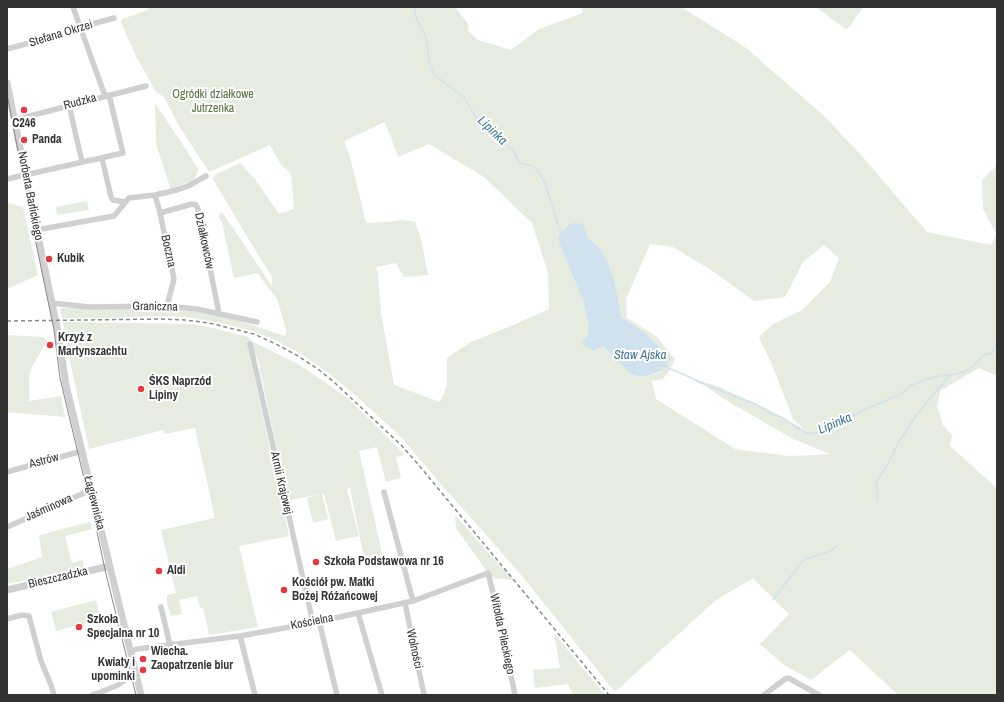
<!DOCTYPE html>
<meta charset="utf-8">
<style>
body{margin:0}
#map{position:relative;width:1004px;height:702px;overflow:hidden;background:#fff;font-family:"Archivo Narrow",sans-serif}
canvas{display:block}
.frame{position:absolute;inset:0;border:8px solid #333;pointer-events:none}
</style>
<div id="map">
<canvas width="1004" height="702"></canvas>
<div class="frame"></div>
</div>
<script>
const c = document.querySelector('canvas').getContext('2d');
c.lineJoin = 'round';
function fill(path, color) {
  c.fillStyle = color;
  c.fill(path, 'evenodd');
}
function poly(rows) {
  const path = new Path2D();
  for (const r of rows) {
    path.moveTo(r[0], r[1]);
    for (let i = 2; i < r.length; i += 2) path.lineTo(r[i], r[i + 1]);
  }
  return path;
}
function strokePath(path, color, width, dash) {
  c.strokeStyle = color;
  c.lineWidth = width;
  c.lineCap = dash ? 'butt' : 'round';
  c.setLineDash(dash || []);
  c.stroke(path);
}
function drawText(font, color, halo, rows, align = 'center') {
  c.font = font + ' "Archivo Narrow",sans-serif';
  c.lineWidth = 4;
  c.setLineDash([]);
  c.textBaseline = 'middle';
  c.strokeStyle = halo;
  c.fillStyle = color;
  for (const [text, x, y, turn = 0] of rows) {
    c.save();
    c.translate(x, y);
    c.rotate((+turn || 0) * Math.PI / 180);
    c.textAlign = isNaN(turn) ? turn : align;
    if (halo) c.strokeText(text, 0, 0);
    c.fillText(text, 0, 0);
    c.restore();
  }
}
fill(poly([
 [148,7,455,7,469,25,468,31,478,40,511,50,539,29,583,13,582,7,681,7,745,47,824,116,862,156,927,232,991,245,996,234,983,209,982,180,997,165,997,376,979,368,940,391,937,406,943,425,952,435,950,446,991,483,997,490,997,695,898,695,850,650,811,680,784,665,760,644,789,614,753,578,716,600,615,692,526,581,498,548,446,490,401,437,355,395,331,375,303,355,277,341,253,331,221,323,188,317,159,316,109,318,62,318,60,308,153,308,203,311,240,321,285,336,287,332,277,299,261,278,258,273,234,278,222,222,218,216,222,212,272,286,272,277,246,235,213,179,215,175,240,163,254,178,279,214,294,209,291,173,282,166,270,145,209,172,179,126,164,97,156,92,136,56,121,22,122,19,148,10],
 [385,122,398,157,429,144,484,177,532,223,548,273,549,309,511,326,471,342,447,358,447,385,440,402,394,385,381,313,378,274,376,267,396,263,404,277,428,275,421,239,415,222,402,220,388,222,366,223,350,157,344,141],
 [583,224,589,239,600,248,608,262,615,283,618,298,621,317,644,332,658,345,660,353,671,358,667,363,661,367,661,372,645,377,631,375,603,346,580,343,587,336,589,326,583,301,560,245],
 [650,244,673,247,711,270,754,301,785,297,803,262,824,245,839,258,830,282,802,310,773,324,759,337,773,367,793,419,805,430,768,409,719,387,695,379,724,399,793,439,830,454,817,455,788,456,735,449,656,399,652,381,663,379,670,370,675,359,656,336,627,318,626,299],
 [816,7,863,7,850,26,847,29,844,28],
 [155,103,185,148,198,169,196,177,191,181,171,190,156,144],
 [87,201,89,210,57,215,56,207],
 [7,203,23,207,38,275,7,289],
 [63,322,190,324,213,328,248,337,253,342,298,364,326,383,349,399,405,455,396,457,401,478,386,482,377,447,359,451,384,562,366,567,350,488,347,489,359,536,336,541,324,494,337,491,322,494,328,519,313,523,307,498,320,494,288,501,257,356,250,357,289,536,239,546,258,627,209,635,203,607,200,608,197,596,179,600,182,614,171,616,167,603,167,595,176,593,161,530,215,518,195,428,165,434,163,430,89,449,69,356],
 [7,335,43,337,47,341,32,367,29,376,29,401,61,396,65,417,7,412,7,413],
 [455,515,513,580,494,578,489,579,488,573,456,528],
 [90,522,92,529,65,536,72,563,83,560,83,568,7,584,7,569,42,557,39,536,54,531],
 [96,600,101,619,56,631,51,612],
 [554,633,605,695,573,695,568,684,535,688,533,670,560,668]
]), '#e6ecdf');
fill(poly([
 [575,223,583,224,589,239,600,248,608,262,615,283,618,298,621,317,644,332,658,345,660,353,671,358,671,360,667,363,668,366,668,368,666,368,662,367,661,371,645,377,631,375,603,346,593,351,580,343,587,336,589,326,583,301,560,245,558,236,570,224]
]), '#cfe2ee');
strokePath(poly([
 [415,7,415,14,417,20,424,32,427,43,429,62,431,68,434,74,450,87,464,97,476,118,493,132,501,141,512,150,515,154,519,162,522,164,533,166,537,170,544,181,561,233],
 [668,368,683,374,701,383,708,385,738,398,756,404,769,413,781,417,796,427,806,433,817,433,827,429,868,408,901,394,910,386,919,382,935,377,961,373,966,371,977,363,983,355,992,353,993,351,994,347,997,345],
 [877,500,878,494,876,486,877,481,888,464,898,443,918,413,950,375],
 [773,600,800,564,805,559,831,551,837,546]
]), '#cfe2ee', 1.5);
strokePath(poly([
 [73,7,105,96],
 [7,49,81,29,85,26,114,18],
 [69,105,82,162],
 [14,120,146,86],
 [102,158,111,197,113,200,125,202],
 [7,179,123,153,109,95],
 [155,195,160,213,174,279,167,306],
 [160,213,192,204,196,205,198,209,219,313],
 [36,230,114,216,129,198,155,195,177,190,188,186,206,176],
 [52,303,89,307,167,306,197,309,257,322],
 [250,344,313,623],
 [7,472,82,451],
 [384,492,413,601],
 [7,527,91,490],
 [405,603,424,695],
 [161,607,170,645],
 [358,613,382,695],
 [7,619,22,615,29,616,41,661,51,685,54,695],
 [319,621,337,695],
 [240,636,255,695],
 [131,651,137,649,240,636,307,624,358,613,413,601,488,573,497,609,515,695],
 [92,695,101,692,118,685,129,677,137,675],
 [764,695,785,679,789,678,792,680,819,695]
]), '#d0d0d0', 5.5);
strokePath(poly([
 [7,83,35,222,58,332,66,385,141,695],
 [7,590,110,566]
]), '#d0d0d0', 7);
strokePath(poly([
 [7,94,31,219,54,330,60,378,98,537,106,574,136,695]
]), '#888', 1);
strokePath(poly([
 [7,321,161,319,185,320,209,323,254,334,276,344,298,356,318,369,335,383,401,445,417,463,609,695]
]), '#888', 1.5, [4, 3]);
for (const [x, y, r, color] of [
 [24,110,4,"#e63946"],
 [24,140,4,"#e63946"],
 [49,259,4,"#e63946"],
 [50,345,4,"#e63946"],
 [141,389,4,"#e63946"],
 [316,562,4,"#e63946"],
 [159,571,4,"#e63946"],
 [284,590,4,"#e63946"],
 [79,627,4,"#e63946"],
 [143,659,4,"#e63946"],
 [143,670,4,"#e63946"]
]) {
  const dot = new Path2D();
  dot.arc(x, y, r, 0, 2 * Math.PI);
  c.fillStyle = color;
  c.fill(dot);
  strokePath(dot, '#fff', 1.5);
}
drawText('12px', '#333', '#fff', [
 ["Stefana Okrzei",61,34,-17],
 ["Rudzka",80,102,-15],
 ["Norberta Barlickiego",30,196,79],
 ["Działkowców",204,241,78],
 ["Boczna",168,251,77],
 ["Graniczna",155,307,1],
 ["Astrów",44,461,-15],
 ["Armii Krajowej",281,483,77],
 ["Łagiewnicka",94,503,76],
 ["Jaśminowa",49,508,-24],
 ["Bieszczadzka",58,578,-13],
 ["Kościelna",312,622,-11],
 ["Witolda Pileckiego",502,634,78],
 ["Wolności",414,649,78]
]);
drawText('12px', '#56703f', '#fff', [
 ["Ogródki działkowe",213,95],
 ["Jutrzenka",213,109]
]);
drawText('bold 12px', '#333', '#fff', [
 ["C246",24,124,"center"],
 ["Panda",32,140],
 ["Kubik",57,259],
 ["Krzyż z",58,338],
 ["Martynszachtu",58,352],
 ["ŚKS Naprzód",149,382],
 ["Lipiny",149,396],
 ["Szkoła Podstawowa nr 16",324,562],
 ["Aldi",167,571],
 ["Kościół pw. Matki",292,583],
 ["Bożej Różańcowej",292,597],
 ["Szkoła",87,620],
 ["Specjalna nr 10",87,634],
 ["Wiecha.",151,652],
 ["Zaopatrzenie biur",151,666],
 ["Kwiaty i",135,663,"right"],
 ["upominki",135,677,"right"]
], 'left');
drawText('italic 13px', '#3f7597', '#fff', [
 ["Lipinka",492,131,44],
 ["Staw Ajska",640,356],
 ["Lipinka",835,424,-23]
]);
</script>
